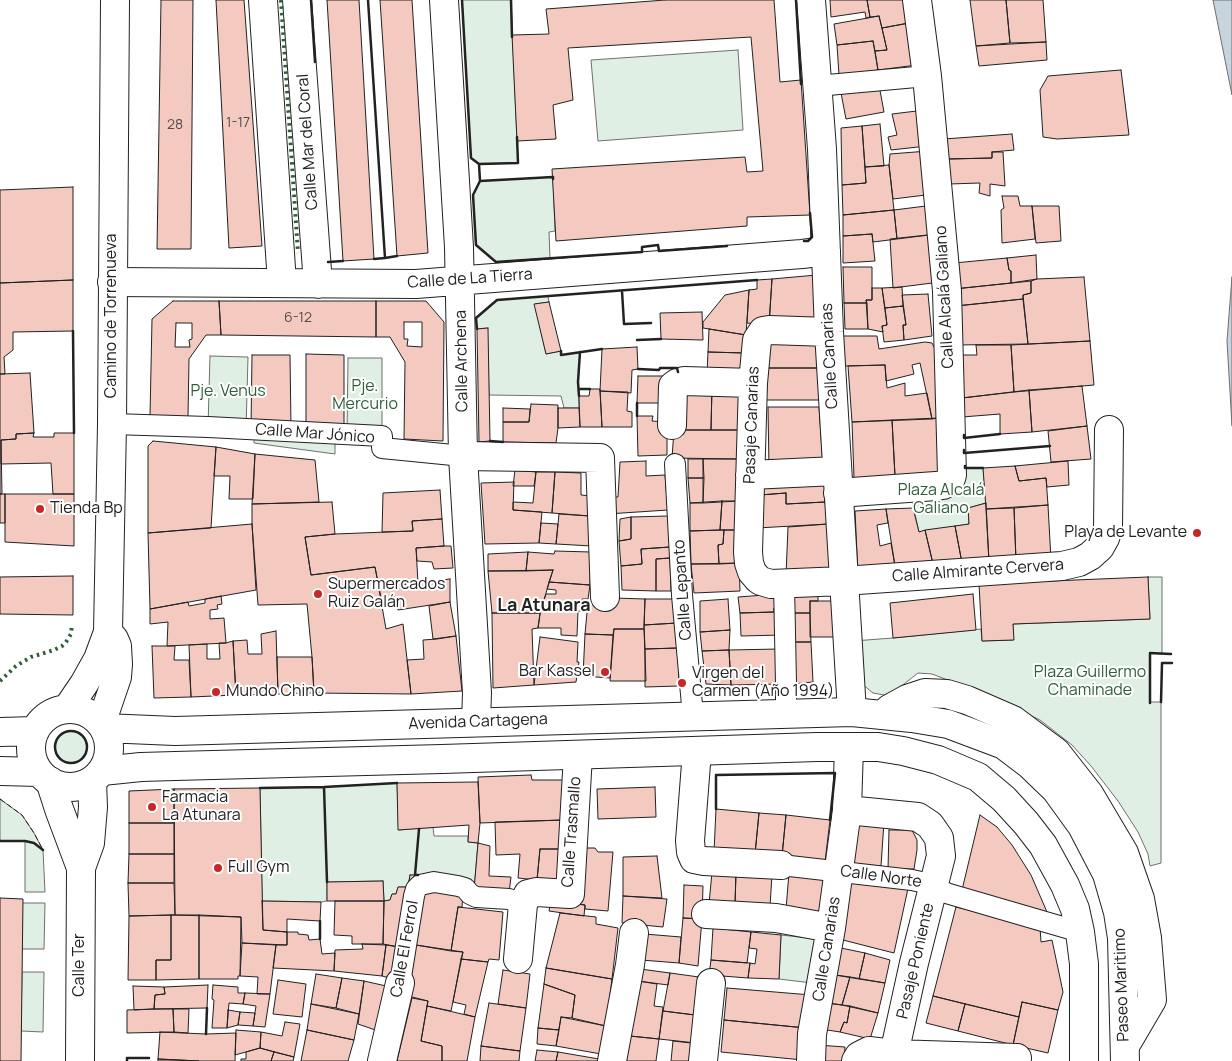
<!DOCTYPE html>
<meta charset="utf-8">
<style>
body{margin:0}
canvas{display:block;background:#fff}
</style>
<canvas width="1232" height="1061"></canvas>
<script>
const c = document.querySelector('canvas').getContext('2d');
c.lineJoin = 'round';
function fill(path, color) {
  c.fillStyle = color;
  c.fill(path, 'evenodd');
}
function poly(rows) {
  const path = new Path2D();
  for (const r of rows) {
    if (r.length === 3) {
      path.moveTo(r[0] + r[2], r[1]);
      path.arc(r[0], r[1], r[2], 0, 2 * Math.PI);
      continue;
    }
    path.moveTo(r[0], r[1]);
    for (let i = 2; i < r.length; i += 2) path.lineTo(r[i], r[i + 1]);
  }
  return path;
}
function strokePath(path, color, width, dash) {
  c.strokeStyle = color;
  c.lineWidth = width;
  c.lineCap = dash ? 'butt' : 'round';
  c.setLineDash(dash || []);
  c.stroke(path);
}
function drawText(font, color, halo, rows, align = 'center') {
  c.font = font + ' Manrope,sans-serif';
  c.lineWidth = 4;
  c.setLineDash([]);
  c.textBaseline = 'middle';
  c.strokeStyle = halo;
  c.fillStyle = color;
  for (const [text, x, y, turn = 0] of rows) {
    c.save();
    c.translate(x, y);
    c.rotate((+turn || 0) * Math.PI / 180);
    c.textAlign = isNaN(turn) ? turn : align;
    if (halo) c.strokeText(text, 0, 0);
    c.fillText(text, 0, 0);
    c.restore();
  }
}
const green = poly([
 [462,0,511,0,518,163,479,164,471,158,462,0],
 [738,50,743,130,598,141,591,60,738,50],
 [553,177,555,231,549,232,550,258,496,262,476,245,473,195,480,181,553,177],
 [548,296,549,302,535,304,546,354,561,351,561,355,580,352,578,382,579,408,564,408,561,396,489,395,487,328,477,329,476,318,497,300,548,296],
 [210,356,248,357,246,430,208,427,210,356],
 [348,358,382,358,382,436,347,435,348,358],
 [254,437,335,440,335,454,254,443,254,437],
 [965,468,983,468,986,503,968,508,969,524,919,532,909,488,965,468],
 [1148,577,1162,577,1162,654,1150,653,1150,702,1161,702,1161,863,1150,866,1148,854,1138,832,1118,801,1091,766,1072,745,1040,720,992,697,932,674,918,673,895,691,884,695,873,693,862,684,853,641,893,638,981,629,982,641,1013,640,1013,624,1150,619,1148,577],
 [71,747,16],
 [397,783,399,830,433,827,434,836,468,836,468,842,478,843,474,890,462,879,410,875,408,887,398,887,396,894,392,894,390,900,384,901,383,881,327,882,327,901,321,902,262,901,260,788,324,787,397,783],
 [0,799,22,815,34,833,43,850,45,892,25,892,25,841,0,841,0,799],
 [22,903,45,903,44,949,22,949,22,903],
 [781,935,817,939,812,983,779,979,781,935],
 [22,972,44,972,43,1032,21,1031,22,972]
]);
fill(green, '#e0efe3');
strokePath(green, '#6f6f6f', 1);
const water = poly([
 [1213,0,1232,0,1232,95,1213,0],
 [1232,277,1232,426,1227,341,1232,277]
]);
fill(water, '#c7d3dd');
strokePath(water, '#6f6f6f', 1);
const building = poly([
 [161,0,193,0,191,249,157,249,161,0],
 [216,0,244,0,262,246,229,248,216,0],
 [327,0,359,0,374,259,343,261,327,0],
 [380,0,412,0,428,253,397,256,380,0],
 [665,0,774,0,780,82,801,80,810,215,747,217,747,226,556,241,552,169,745,157,747,172,763,171,751,37,568,48,573,100,553,105,556,139,517,141,512,35,549,34,546,9,665,0],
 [830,0,867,0,870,17,866,18,865,12,831,17,830,0],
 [867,0,905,0,909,23,882,28,879,16,870,17,867,0],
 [970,0,1006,0,1010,43,976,46,970,0],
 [1006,0,1043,0,1046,42,1010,43,1006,0],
 [879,16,887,50,875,51,873,41,837,45,834,24,879,16],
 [909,23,917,65,878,70,875,51,887,50,882,28,909,23],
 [873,41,878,70,839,75,837,45,873,41],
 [1046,42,1047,60,979,66,976,46,1046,42],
 [1121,70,1129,135,1057,139,1043,137,1040,90,1048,76,1121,70],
 [879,85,884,112,846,119,841,93,879,85],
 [925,110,927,146,891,150,888,137,897,135,892,114,925,110],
 [880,124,884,166,865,167,862,126,880,124],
 [862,126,866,183,842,185,841,128,862,126],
 [1012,134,1014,150,992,152,992,158,948,159,944,139,1012,134],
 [928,151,934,194,893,199,889,165,890,154,928,151],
 [992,152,1003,152,1005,186,990,184,990,196,979,193,980,183,949,184,948,159,992,158,992,152],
 [889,165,894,210,843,215,842,185,866,183,865,167,889,165],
 [73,187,73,280,0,283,0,190,73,187],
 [1002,196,1018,196,1020,206,1032,206,1035,239,1002,243,1001,210,1004,208,1002,196],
 [934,205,937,234,897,239,894,210,934,205],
 [1032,206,1059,206,1061,241,1036,243,1032,206],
 [894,210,897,239,873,242,872,234,843,236,843,215,894,210],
 [872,234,875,261,843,263,843,236,872,234],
 [937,234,940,282,893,288,890,239,937,234],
 [1036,255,1037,279,1011,283,1011,271,1009,270,1007,258,1036,255],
 [1007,258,1009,270,1011,271,1011,283,954,289,954,263,1007,258],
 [843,267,872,267,872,300,866,300,867,303,844,303,843,267],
 [817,275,819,326,769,325,772,279,817,275],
 [1084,277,1090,341,1028,344,1023,295,1031,293,1031,281,1037,279,1084,277],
 [772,279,769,325,747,323,749,290,757,289,757,280,772,279],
 [73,280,73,331,13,332,13,350,4,357,5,374,0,374,0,283,73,280],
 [1031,281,1031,293,1023,295,1023,299,956,306,954,289,1031,281],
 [902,287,903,306,885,308,882,288,902,287],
 [872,288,882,288,887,325,882,326,883,332,868,329,866,300,872,300,872,288],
 [749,290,746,335,703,328,703,322,725,295,749,290],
 [928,294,932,336,904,340,903,325,906,325,902,295,928,294],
 [1023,299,1028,344,957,345,956,306,1023,299],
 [173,301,219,301,221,335,206,335,189,359,188,417,150,416,152,319,173,301],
 [176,323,192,323,192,339,189,340,190,347,175,347,176,323],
 [219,301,376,301,376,337,221,335,219,301],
 [376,301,426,301,444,322,443,441,404,439,405,362,390,337,376,337,376,301],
 [404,322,422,322,422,347,407,346,408,339,404,339,404,322],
 [549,302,561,351,546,354,534,304,549,302],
 [844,303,867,303,868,329,845,329,844,303],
 [903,306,906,325,903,325,904,340,884,342,882,326,887,325,885,308,903,306],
 [702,312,703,340,661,339,660,313,702,312],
 [488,328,490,441,479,442,477,329,488,328],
 [709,329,746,335,745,353,708,352,709,329],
 [769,336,821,336,822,368,768,368,769,336],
 [843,336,877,336,879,349,925,342,932,343,935,349,938,418,932,419,920,363,912,365,914,374,886,381,885,365,844,366,843,336],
 [1090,341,1094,385,1014,392,1011,345,1090,341],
 [976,345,1011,345,1014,392,962,398,958,355,977,355,976,345],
 [637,347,638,369,632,370,631,393,600,391,602,349,637,347],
 [708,352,745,353,744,375,707,373,708,352],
 [306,354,344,355,344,429,306,428,306,354],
 [252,355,290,355,291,427,251,427,252,355],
 [885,365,887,388,905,383,905,396,927,393,932,419,852,422,848,366,885,365],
 [768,368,822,368,822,400,766,400,768,368],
 [30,373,34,433,16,434,16,439,1,440,2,494,0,494,0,374,30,373],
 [638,376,667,376,660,403,637,403,638,376],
 [685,385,712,386,711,430,683,430,685,385],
 [712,386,747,386,745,430,711,430,712,386],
 [1082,386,1087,426,1032,432,1029,390,1082,386],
 [590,389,600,389,602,427,580,427,579,396,589,396,590,389],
 [1029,390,1032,432,1000,434,1000,414,962,417,962,398,1029,390],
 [600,391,628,392,627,411,632,412,632,427,602,427,600,391],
 [531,404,558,405,558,428,556,443,503,442,503,422,529,422,531,404],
 [768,407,819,407,823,465,769,468,768,407],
 [503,408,530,409,529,422,503,422,503,408],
 [558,408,579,408,580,427,558,428,558,408],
 [637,416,653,416,652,421,667,422,667,455,638,456,637,416],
 [938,418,942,473,895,476,892,420,938,418],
 [892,420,895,476,854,478,852,422,892,420],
 [1087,426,1091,459,1051,462,1048,431,1087,426],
 [674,430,740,430,739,459,672,458,674,430],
 [34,433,33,437,54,437,54,433,74,433,74,494,53,494,51,463,1,464,1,440,16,439,16,434,34,433],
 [153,441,216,447,211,528,148,533,148,446,153,441],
 [216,447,255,454,253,499,229,499,230,476,214,476,216,447],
 [255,454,315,460,319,502,252,504,255,454],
 [688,459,703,459,704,478,688,478,688,459],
 [703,459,739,459,738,501,703,503,703,459],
 [646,461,646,476,665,475,668,510,607,514,607,497,618,497,620,462,646,461],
 [1068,461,1069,485,1047,487,1046,478,1019,481,1015,466,1068,461],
 [1015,466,1019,481,1046,478,1048,505,986,509,983,468,1015,466],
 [515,470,536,472,534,486,513,486,515,470],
 [536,472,555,472,552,513,513,510,513,502,533,503,536,472],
 [555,472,581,473,581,495,592,496,590,516,552,513,555,472],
 [825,476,825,502,786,504,786,493,760,495,760,479,825,476],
 [688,478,704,478,703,503,690,503,688,478],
 [514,482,513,510,542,512,539,543,485,544,481,483,514,482],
 [440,490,442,519,412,521,413,531,382,532,383,493,440,490],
 [786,493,786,504,825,502,828,524,757,528,760,495,786,493],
 [0,494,5,494,5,523,0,523,0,494],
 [5,494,74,494,74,546,5,542,5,494],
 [722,501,720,530,690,531,690,503,722,501],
 [722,501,738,501,739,530,720,530,722,501],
 [332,502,335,534,305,537,311,575,375,567,386,629,403,624,411,694,314,693,312,657,307,604,258,605,252,524,252,504,332,502],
 [986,503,989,562,962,563,955,526,969,524,968,508,986,503],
 [1048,505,1051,560,1016,561,1014,508,1048,505],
 [913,508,919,532,925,530,934,568,896,572,886,509,913,508],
 [1014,508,1016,561,989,562,986,509,1014,508],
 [886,509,888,523,877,525,880,546,891,543,896,572,858,576,855,511,886,509],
 [559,514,590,516,592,546,556,544,559,514],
 [668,516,670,547,641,549,642,564,621,566,619,541,631,539,631,517,668,516],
 [631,517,631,539,619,541,620,519,631,517],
 [442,519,444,546,416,548,418,583,379,587,375,567,311,575,305,537,335,534,413,531,412,521,442,519],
 [541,523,558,524,556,544,539,543,541,523],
 [252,524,256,590,150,609,148,533,252,524],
 [828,524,834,572,786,575,788,527,828,524],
 [955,526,962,563,934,568,925,530,955,526],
 [720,530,724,530,723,544,718,545,719,564,691,564,690,531,720,530],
 [724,530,739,530,739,563,719,564,718,545,723,544,724,530],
 [444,546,451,546,453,568,434,569,432,562,417,561,416,548,444,546],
 [670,547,670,558,656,559,656,591,622,590,621,566,642,564,641,549,670,547],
 [555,551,591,552,590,585,549,582,553,570,526,571,528,552,554,554,555,551],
 [528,552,526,571,488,571,488,554,528,552],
 [670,558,671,591,656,591,656,559,670,558],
 [739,563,740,591,694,593,691,564,739,563],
 [553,570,540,613,492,613,488,571,553,570],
 [73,576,73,615,0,614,0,577,73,576],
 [1148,577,1150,619,1013,624,1014,640,982,641,979,584,1148,577],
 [450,579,450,602,398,610,395,597,381,598,379,587,450,579],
 [549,582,590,585,588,599,582,599,581,611,541,608,546,594,556,594,556,590,547,589,549,582],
 [818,591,818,601,810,601,810,613,793,613,793,593,818,591],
 [778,594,780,607,774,608,774,612,740,613,738,597,778,594],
 [973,594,976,630,893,638,890,603,973,594],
 [221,596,222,604,217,605,218,609,210,610,210,619,224,618,226,643,167,646,168,622,150,624,150,609,188,602,189,606,205,603,205,599,221,596],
 [615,598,645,599,644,629,614,629,613,635,585,634,588,602,615,603,615,598],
 [645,599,676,599,677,623,644,625,645,599],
 [728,599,730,630,700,632,700,601,728,599],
 [810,601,835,601,836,637,810,637,810,601],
 [450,602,456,636,433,639,429,606,450,602],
 [780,607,782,635,741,636,740,613,774,612,774,608,780,607],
 [541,608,578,611,577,636,561,635,561,628,538,628,541,608],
 [492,613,540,613,538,628,532,629,534,685,493,688,492,613],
 [793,613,810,613,811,642,793,642,793,613],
 [677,623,678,648,645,649,644,625,677,623],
 [614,629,644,629,646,681,610,681,614,629],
 [730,630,729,650,702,651,700,632,730,630],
 [276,631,278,694,236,695,233,641,247,640,248,654,262,654,261,634,276,631],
 [585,634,613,635,610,678,583,676,585,634],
 [456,636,462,691,411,694,407,660,424,659,423,640,437,639,456,636],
 [540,637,578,642,577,662,579,662,576,682,534,685,540,637],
 [233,641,236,695,191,697,189,645,207,644,207,659,220,659,219,643,226,643,233,641],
 [793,642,811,642,813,682,793,684,793,642],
 [152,646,175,646,174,660,189,660,191,697,154,698,152,646],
 [678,648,679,686,645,687,645,649,678,648],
 [779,649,782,684,731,685,729,650,779,649],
 [729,650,731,685,706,684,702,651,729,650],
 [277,657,312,657,314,693,278,694,277,657],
 [531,775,532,780,563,780,563,820,480,823,478,777,531,775],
 [478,782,480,823,478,843,468,842,469,825,398,830,397,783,478,782],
 [655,787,656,817,598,819,597,789,655,787],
 [260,788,263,930,287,932,287,945,242,943,241,917,175,915,174,789,260,788],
 [174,789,174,823,129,823,129,791,174,789],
 [716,809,759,813,755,854,714,852,716,809],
 [759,813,786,815,782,856,755,854,759,813],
 [786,815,830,820,825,862,782,856,786,815],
 [980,815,997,827,1012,845,1031,875,1047,912,962,890,980,815],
 [563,820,563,849,540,849,537,880,518,878,520,854,496,855,495,822,563,820],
 [858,820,884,822,881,866,854,864,858,820],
 [129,823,174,823,174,854,129,854,129,823],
 [889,830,912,830,917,840,917,850,914,869,888,869,889,830],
 [478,843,490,846,489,876,511,877,509,893,474,890,478,843],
 [582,848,595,848,598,852,613,852,608,911,585,909,585,905,578,904,582,848],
 [540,849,563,849,562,881,537,880,540,849],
 [129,854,174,854,174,883,128,883,129,854],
 [657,856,662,898,623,896,623,857,657,856],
 [712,872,736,872,735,905,709,904,712,872],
 [736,872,772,874,770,907,735,905,736,872],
 [789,873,826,877,822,912,786,909,789,873],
 [410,875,415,875,406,932,399,947,383,944,384,901,390,900,392,894,396,894,398,887,408,887,410,875],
 [851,877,909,884,894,953,839,939,851,877],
 [383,881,384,901,327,901,327,882,383,881],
 [128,883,174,883,175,915,129,916,128,883],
 [684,885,703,886,702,919,683,918,684,885],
 [425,889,463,892,462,907,458,907,451,951,416,945,419,920,425,889],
 [623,896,667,899,663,927,622,923,623,896],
 [0,898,23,899,21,1061,0,1061,0,898],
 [262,901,321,902,320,921,287,919,287,932,263,930,262,901],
 [335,901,384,901,383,944,352,944,352,936,334,935,335,901],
 [551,901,585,905,584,916,549,911,551,901],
 [458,907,503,912,499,960,489,959,488,962,461,959,463,952,451,951,458,907],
 [956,907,1040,927,1041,942,1052,940,1063,992,1058,1010,1022,1002,1019,1017,933,996,956,907],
 [560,913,596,917,596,924,618,928,612,979,546,968,560,913],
 [171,915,171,960,156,960,156,980,128,980,129,916,171,915],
 [171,915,199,915,199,979,156,980,156,960,171,960,171,915],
 [199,915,241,917,240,976,238,976,238,979,199,979,199,915],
 [683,918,702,919,698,966,679,963,683,918],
 [713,928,751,932,747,963,711,960,713,928],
 [287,932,298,932,298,934,308,935,309,940,320,939,322,954,335,953,334,971,273,968,276,945,287,945,287,932],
 [751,932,781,935,779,979,748,978,750,963,755,964,757,949,749,948,751,932],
 [644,934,681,937,679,963,641,960,644,934],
 [242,943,276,945,270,994,257,994,258,977,240,976,242,943],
 [362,944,386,945,382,976,334,971,335,950,363,949,362,944],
 [386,945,399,947,394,979,382,976,386,945],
 [416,945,463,952,451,1011,427,1006,428,1001,408,996,416,945],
 [841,948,865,953,859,979,835,975,841,948],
 [865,953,890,960,885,983,859,979,865,953],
 [461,959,488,962,475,1017,464,1014,466,1005,453,1002,461,959],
 [711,960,750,963,748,978,709,975,711,960],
 [546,968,612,979,606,1026,572,1018,575,995,544,984,546,968],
 [640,969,670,973,668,985,638,981,640,969],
 [503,970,530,974,526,1008,498,1004,503,970],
 [670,973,699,977,695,1015,663,1011,670,973],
 [316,974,342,978,336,1008,311,1004,316,974],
 [829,974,850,977,842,1005,827,1003,829,974],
 [850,977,885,983,878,1013,842,1005,850,977],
 [342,978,364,981,359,1014,336,1008,342,978],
 [278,980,306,984,302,1017,273,1014,278,980],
 [364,981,395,988,384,1033,358,1024,364,981],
 [638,981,657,984,654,1006,663,1007,659,1039,630,1036,638,981],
 [544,984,575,995,572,1018,561,1017,559,1030,538,1028,544,984],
 [208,985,207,1008,154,1009,155,995,165,994,164,987,208,985],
 [213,985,238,987,238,993,245,993,243,1004,229,1003,227,1028,212,1028,214,1000,212,999,213,985],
 [133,986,164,987,165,994,155,995,154,1009,134,1010,133,986],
 [727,988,811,995,806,1028,724,1020,727,988],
 [245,993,270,994,265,1027,253,1026,256,1006,243,1004,245,993],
 [933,996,965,1004,958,1031,926,1023,933,996],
 [412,998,428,1001,421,1041,442,1046,442,1061,397,1061,412,998],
 [1022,1002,1058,1010,1048,1053,1013,1045,1022,1002],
 [489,1003,526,1008,520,1051,481,1046,489,1003],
 [827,1003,850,1006,847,1023,844,1022,840,1032,821,1029,827,1003],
 [311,1004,359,1014,354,1040,307,1030,311,1004],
 [965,1004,1019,1017,1013,1045,958,1031,965,1004],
 [427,1006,475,1017,467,1061,442,1061,442,1046,421,1041,427,1006],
 [850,1006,878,1013,870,1039,840,1032,844,1022,847,1023,850,1006],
 [154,1009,173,1009,174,1032,127,1033,127,1010,154,1009],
 [173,1009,189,1009,188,1033,174,1032,173,1009],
 [228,1010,240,1012,238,1025,227,1028,228,1010],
 [663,1011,695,1015,696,1043,659,1039,663,1011],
 [240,1012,255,1013,253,1026,238,1025,240,1012],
 [561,1017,606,1026,601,1054,556,1046,561,1017],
 [724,1020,806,1028,803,1060,721,1052,724,1020],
 [285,1022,300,1024,294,1057,260,1048,261,1032,282,1036,285,1022],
 [538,1028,559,1030,556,1046,537,1044,538,1028],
 [236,1030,261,1032,260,1048,235,1055,236,1030],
 [307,1030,354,1040,348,1061,301,1061,307,1030],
 [160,1032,206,1034,236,1033,235,1061,199,1061,158,1059,160,1032],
 [630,1036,659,1039,656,1061,626,1061,630,1036],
 [673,1041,691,1043,689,1061,671,1061,673,1041],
 [818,1045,845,1047,844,1061,817,1061,818,1045],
 [481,1046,520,1051,519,1061,480,1061,481,1046],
 [260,1048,274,1052,271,1061,241,1061,241,1059,246,1059,246,1052,260,1048],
 [537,1050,558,1052,556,1061,535,1061,537,1050],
 [274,1052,294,1057,293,1061,271,1061,274,1052],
 [558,1052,599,1059,599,1061,556,1061,558,1052],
 [158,1059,199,1061,158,1061,158,1059]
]);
fill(building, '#f3c9c0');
strokePath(building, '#222', 1);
const pedestrian = poly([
 [817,86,927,76],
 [112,424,208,427,382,436,382,448,463,456],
 [675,464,682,595,693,716],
 [784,583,786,684,786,714],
 [781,865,912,880,934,885,946,893,1080,932],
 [400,983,414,896,416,889,420,885,434,882,458,886,465,888,470,894,476,897,509,899,523,904]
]);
const minor = poly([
 [263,0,282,283],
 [297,0,318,284],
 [444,0,459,247,463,456,477,693,476,722],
 [811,0,822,149,829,332,852,712],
 [112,282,416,284,802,254,826,251],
 [829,332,769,330,763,331,757,340,753,383,748,552,749,563,752,572,758,579,761,581,771,584,843,581,1062,566,1079,562,1090,556,1100,547,1105,538,1108,529,1109,430],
 [672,425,673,386,677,383,684,381,753,383],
 [463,456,600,458,605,597],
 [750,475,836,471],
 [838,493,936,486,943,485,950,481,952,475,947,291,927,76,917,0],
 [884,715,889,709,907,699,925,693,947,694,967,700,1013,720,1056,752,1089,794,1124,853,1140,899,1147,938,1152,1000,1125,1046],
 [697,751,690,841,691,852,694,859,704,861,781,865],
 [847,810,918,817,930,825,939,838,941,856,914,963,894,1054,869,1051,859,1056,856,1061],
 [706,914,776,918,831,928],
 [518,959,523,904,528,894,536,892,570,894,578,755],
 [894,1054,1017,1058],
 [382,1061,400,983],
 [612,1061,630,965,634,933],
 [703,1061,711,983],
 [811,1061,812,1034,831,928,847,810,849,747]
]);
const tertiary = poly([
 [50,781,59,809,81,868],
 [80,1061,81,868,90,843,93,807,92,781]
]);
const secondary = poly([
 [67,709,84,684,98,659,108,632,112,424,115,0],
 [70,748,39],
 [101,724,117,677,118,664,117,646,114,639,108,632],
 [104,728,175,731,852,712,912,718,948,724,1004,745,1029,764,1056,790,1082,826,1107,874,1118,912,1122,938,1125,1061],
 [0,732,35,731],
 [0,771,39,772],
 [102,771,141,767,175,766,442,759,817,747,878,747,903,751,938,760,978,777,1004,799,1026,823,1043,845,1065,885,1075,909,1080,932,1084,964,1084,1061]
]);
strokePath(pedestrian, '#222', 22);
strokePath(minor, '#222', 30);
strokePath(tertiary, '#222', 30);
strokePath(secondary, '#222', 30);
strokePath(pedestrian, '#fff', 20);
strokePath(minor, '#fff', 28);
strokePath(tertiary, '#fff', 28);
strokePath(secondary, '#fff', 28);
strokePath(poly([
 [281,0,298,253],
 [0,681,16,666,31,657,54,650,62,646,66,642,71,634,72,625]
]), '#2f5e38', 4, [2.5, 4]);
strokePath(poly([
 [0,799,22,815,34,833,43,850]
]), '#222', 1, [6, 2.5]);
strokePath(poly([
 [311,0,315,62],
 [368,0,385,258,397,256],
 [462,0,471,158,479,164,518,163,517,137],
 [511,0,512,37],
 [796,0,801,84],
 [479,164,480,181],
 [553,179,553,177,480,181,473,195,476,245,496,262,642,252,642,247,658,245,659,251,727,246],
 [804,241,808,241,812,237,810,213],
 [374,259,385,258],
 [328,262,343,261],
 [622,291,624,324,651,323],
 [477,329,476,318,497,300,757,280],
 [73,331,74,433],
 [637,340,661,339],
 [561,351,561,355,602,349],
 [638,369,659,370,660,368,677,368,678,372],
 [579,389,590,389],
 [579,396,578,382,580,352],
 [637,403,637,416],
 [964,435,964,438,1000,434],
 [490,441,503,442],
 [964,450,964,453,1050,446],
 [965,466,965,468,983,468],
 [1161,702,1162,663,1172,663],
 [1150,703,1150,653,1171,654],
 [71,747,16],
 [324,787,327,882],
 [260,788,324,787,397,783],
 [716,809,716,775,835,773,830,820],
 [0,841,25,841,34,843,43,850],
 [418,875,415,875,419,829],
 [320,921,320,939],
 [206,1034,207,1008],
 [127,1061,127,1058,149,1058]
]), '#222', 2.5);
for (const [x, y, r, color] of [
 [40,509,5,"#c62828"],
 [1197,533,5,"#c62828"],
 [318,594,5,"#c62828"],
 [605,672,5,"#c62828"],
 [682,683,5,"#c62828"],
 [216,692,5,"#c62828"],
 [152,807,5,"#c62828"],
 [218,868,5,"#c62828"]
]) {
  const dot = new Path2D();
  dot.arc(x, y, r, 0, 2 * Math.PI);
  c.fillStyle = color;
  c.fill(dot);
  strokePath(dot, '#fff', 2);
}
drawText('14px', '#564c4a', null, [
 ["1-17",238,123],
 ["28",175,125],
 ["6-12",298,318]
]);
drawText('16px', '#222', '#fff', [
 ["Calle Mar del Coral",308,142,-94],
 ["Calle de La Tierra",470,279,-4],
 ["Calle Alcalá Galiano",945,297,-93],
 ["Camino de Torrenueva",112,316,-90],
 ["Calle Canarias",830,356,-93],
 ["Calle Archena",462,361,-91],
 ["Pasaje Canarias",752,425,-88],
 ["Calle Mar Jónico",315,434,4],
 ["Calle Almirante Cervera",978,571,-4],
 ["Calle Lepanto",683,590,-94],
 ["Avenida Cartagena",478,722,-2],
 ["Calle Trasmallo",572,832,-86],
 ["Calle Norte",881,877,8],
 ["Calle El Ferrol",405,949,-80],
 ["Calle Canarias",827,949,-81],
 ["Pasaje Poniente",916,961,-77],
 ["Calle Ter",80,965,-90],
 ["Paseo Maritimo",1122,985,-92]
]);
drawText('16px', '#2f5e38', '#fff', [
 ["Pje.",365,387],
 ["Mercurio",365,405],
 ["Pje. Venus",228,392],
 ["Plaza Alcalá",941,491],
 ["Galiano",941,509],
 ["Plaza Guillermo",1090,673],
 ["Chaminade",1090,691]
]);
drawText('16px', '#222', '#fff', [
 ["Tienda Bp",50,509],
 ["Playa de Levante",1187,533,"right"],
 ["Supermercados",328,585],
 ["Ruiz Galán",328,603],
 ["Bar Kassel",595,672,"right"],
 ["Virgen del",692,674],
 ["Carmen (Año 1994)",692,692],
 ["Mundo Chino",226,692],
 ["Farmacia",162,798],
 ["La Atunara",162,816],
 ["Full Gym",228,868]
], 'left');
drawText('bold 18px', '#222', '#fff', [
 ["La Atunara",544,606]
]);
</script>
